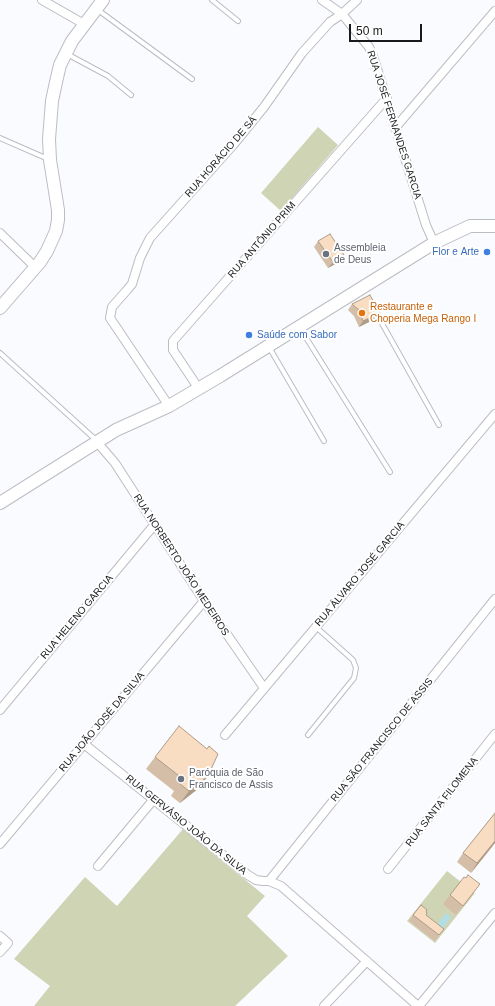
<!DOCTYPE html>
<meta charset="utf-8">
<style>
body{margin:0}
#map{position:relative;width:495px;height:1006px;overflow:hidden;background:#fafbff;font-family:Arial,sans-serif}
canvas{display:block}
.scale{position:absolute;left:349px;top:24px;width:73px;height:18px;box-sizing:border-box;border:2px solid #18191b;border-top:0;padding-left:5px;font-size:12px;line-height:14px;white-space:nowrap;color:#18191b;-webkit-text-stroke:3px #fff;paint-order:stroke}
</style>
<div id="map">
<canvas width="495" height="1006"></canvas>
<div class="scale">50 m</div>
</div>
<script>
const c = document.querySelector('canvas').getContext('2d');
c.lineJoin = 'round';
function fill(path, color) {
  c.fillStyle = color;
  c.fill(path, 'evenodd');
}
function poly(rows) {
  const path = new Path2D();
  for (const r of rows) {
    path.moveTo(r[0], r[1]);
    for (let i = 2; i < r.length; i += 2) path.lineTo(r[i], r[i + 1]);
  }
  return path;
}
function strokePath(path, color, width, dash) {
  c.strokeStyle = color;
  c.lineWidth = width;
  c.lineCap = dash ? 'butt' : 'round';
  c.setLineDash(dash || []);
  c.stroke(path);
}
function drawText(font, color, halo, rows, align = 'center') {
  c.font = font + ' Arial,sans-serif';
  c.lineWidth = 4;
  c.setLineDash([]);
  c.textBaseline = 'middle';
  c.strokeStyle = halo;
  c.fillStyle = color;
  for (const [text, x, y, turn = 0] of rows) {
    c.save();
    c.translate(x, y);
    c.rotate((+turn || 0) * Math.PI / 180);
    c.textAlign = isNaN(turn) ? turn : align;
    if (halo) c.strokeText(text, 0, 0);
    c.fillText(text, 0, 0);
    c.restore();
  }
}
fill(poly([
 [318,127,338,145,281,211,261,193],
 [183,829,265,896,247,916,288,956,235,1006,34,1006,50,986,14,959,85,877,117,906],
 [447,871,475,893,435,943,407,921]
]), '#cfd4b4');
fill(poly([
 [446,913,451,917,441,931,435,927]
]), '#b1dee5');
const lane = poly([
 [212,0,238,21],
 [98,10,192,79],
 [67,54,108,76,131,95],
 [0,138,48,159],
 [375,311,439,425],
 [300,328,390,472],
 [269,347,324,441],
 [0,353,96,440],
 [308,735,354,678,356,668,353,660,316,627]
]);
const street = poly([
 [42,0,84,24],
 [322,0,342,14,369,47,374,59,426,225,434,243],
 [395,128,495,11],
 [0,233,35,267],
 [199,389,173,350,173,341,387,98],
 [169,406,110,318,112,307,127,290,132,284,140,258,150,238,234,144,264,107,302,53,330,22,342,14,357,0],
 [97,442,115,463,204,601,264,688],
 [0,710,155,524],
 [225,735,495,414],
 [84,744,248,875,256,880,263,881,269,881,281,886,418,1006],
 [0,844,204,601],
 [98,866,154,799],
 [388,869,495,734],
 [269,881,495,599],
 [0,936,8,943,0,952],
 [324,1006,367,961],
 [419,1006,495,913]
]);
const secondary = poly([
 [0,308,40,262,47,251,56,231,58,220,58,210,50,160,49,139,52,101,56,82,60,65,72,41,103,0],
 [0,503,116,430,169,406,220,376,434,243,470,226,495,226]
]);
strokePath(lane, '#bbbdc3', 6);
strokePath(street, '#bbbdc3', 10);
strokePath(secondary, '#bbbdc3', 14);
strokePath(lane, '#fff', 4);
strokePath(street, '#fff', 8);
strokePath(secondary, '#fff', 12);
fill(poly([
 [318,241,339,262,328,268,314,247],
 [352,304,375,319,359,327,354,316,348,310],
 [207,749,199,788,180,803,171,796,174,791,146,769,155,757],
 [495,813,495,843,471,873,457,862,463,853],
 [480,884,473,893,456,915,443,904,450,895],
 [426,912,426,915,439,936,435,941,409,921,413,915]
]), '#d5bea7');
fill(poly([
 [344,255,339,262,328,268,333,262],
 [380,313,375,319,359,327,363,321],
 [208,776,199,788,180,803,189,791],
 [495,841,495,843,471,873,477,863]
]), '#ae9b88');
const building = poly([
 [330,234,344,255,333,262,318,241,330,234],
 [370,295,380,313,363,321,359,310,352,304,370,295],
 [179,726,207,749,209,746,218,754,208,776,189,791,180,784,183,779,155,757,179,726],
 [495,813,495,841,477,863,463,853,495,813],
 [468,875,480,884,463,906,450,895,464,877,466,878,468,875],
 [421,905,427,910,426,912,427,913,426,915,444,929,439,935,413,915,421,905]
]);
fill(building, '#f8ddc2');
strokePath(building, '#ae9b88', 1);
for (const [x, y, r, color] of [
 [487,252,4,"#3f7fe0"],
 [326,254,4,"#6b7280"],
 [362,313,4,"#e8710a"],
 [249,335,4,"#3f7fe0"],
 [181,779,4,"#6b7280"]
]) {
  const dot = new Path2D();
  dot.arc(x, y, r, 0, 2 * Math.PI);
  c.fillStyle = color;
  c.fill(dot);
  strokePath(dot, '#fff', 1.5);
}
drawText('10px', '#18191b', '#fff', [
 ["RUA JOSÉ FERNANDES GARCIA",394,125,72],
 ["RUA HORÁCIO DE SÁ",221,157,-49],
 ["RUA ANTÔNIO PRIM",262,240,-49],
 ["RUA NORBERTO JOÃO MEDEIROS",181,565,57],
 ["RUA ÁLVARO JOSÉ GARCIA",360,574,-50],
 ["RUA HELENO GARCIA",77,617,-50],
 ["RUA JOÃO JOSÉ DA SILVA",102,722,-50],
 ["RUA SÃO FRANCISCO DE ASSIS",382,740,-51],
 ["RUA SANTA FILOMENA",442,802,-52],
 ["RUA GERVÁSIO JOÃO DA SILVA",186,825,39]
]);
drawText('10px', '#5b616d', '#fff', [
 ["Assembleia",334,248],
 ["de Deus",334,260],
 ["Paróquia de São",189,773],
 ["Francisco de Assis",189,785]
], 'left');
drawText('10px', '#366cbe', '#fff', [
 ["Flor e Arte",479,252],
 ["Saúde com Sabor",257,335,"left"]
], 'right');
drawText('10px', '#c56008', '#fff', [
 ["Restaurante e",370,307],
 ["Choperia Mega Rango I",370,319]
], 'left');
</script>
